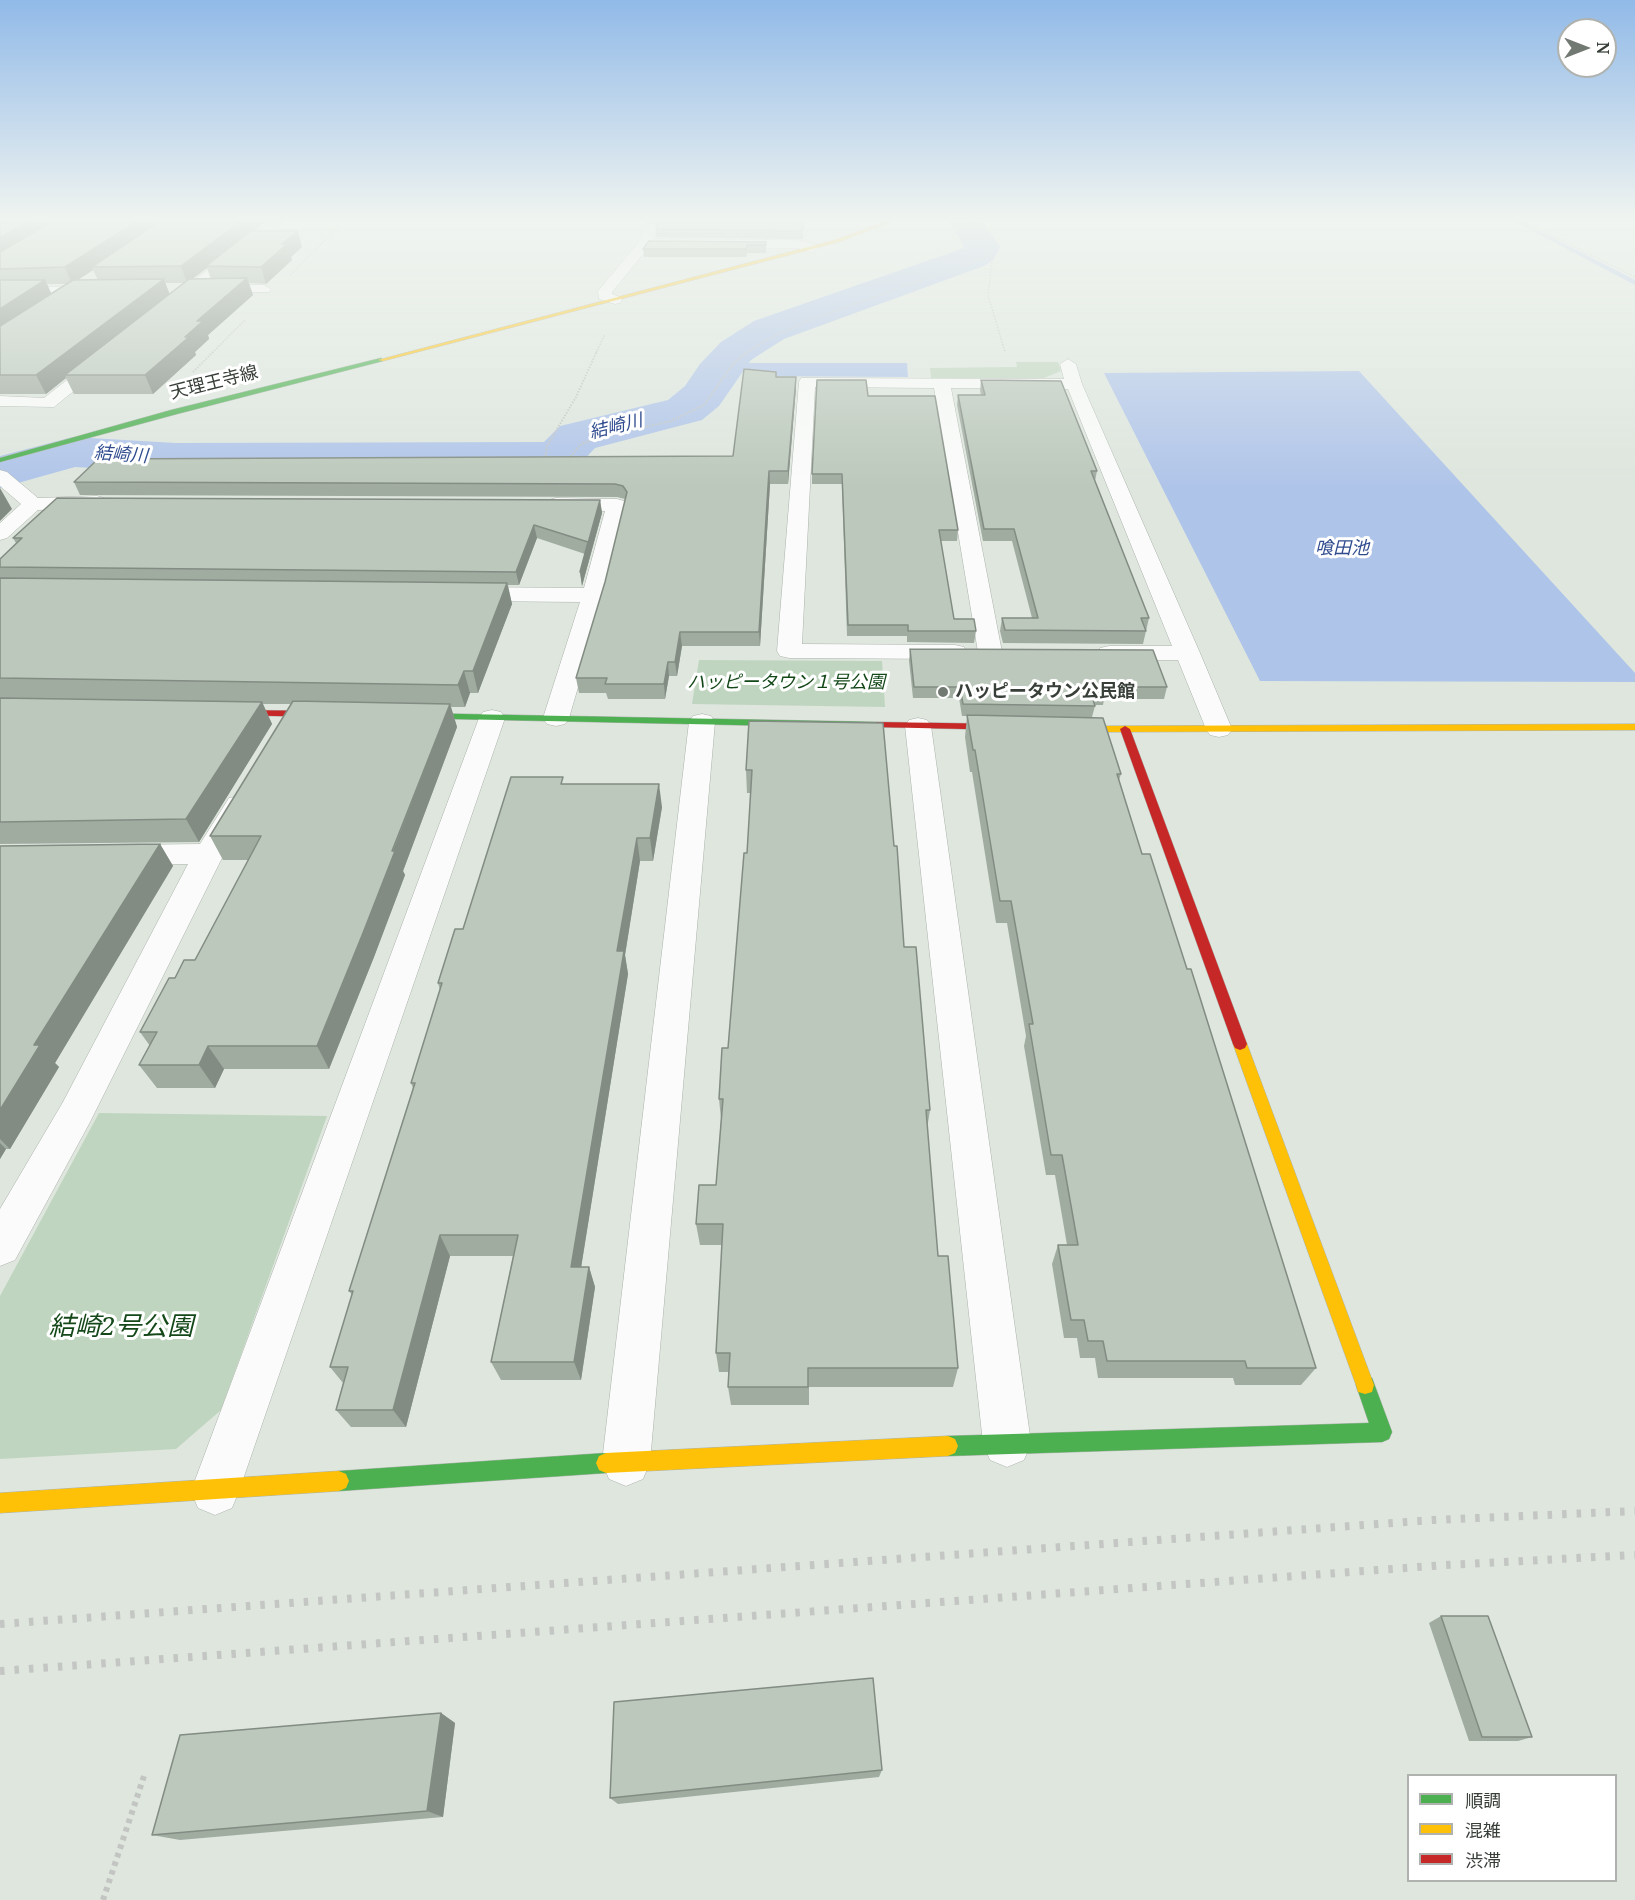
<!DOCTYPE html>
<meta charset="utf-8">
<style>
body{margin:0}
#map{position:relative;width:1635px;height:1900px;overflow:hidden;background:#dee6de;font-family:"Noto Serif","Noto Sans JP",serif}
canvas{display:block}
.legend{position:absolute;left:1407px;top:1774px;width:210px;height:108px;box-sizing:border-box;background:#fff;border:2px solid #afb2af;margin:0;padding:8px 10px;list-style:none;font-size:18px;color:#383e38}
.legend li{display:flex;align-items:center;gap:12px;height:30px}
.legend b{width:30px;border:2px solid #afb2af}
.north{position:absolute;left:1557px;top:18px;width:60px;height:60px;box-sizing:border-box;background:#fff;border:2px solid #afb2af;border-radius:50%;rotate:90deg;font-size:16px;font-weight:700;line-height:24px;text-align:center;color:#383e38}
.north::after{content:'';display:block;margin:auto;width:21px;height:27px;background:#727972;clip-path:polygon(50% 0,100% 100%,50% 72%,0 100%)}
</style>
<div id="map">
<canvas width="1635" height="1900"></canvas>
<ul class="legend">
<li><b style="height:8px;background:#4caf50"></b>順調</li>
<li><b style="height:8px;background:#ffc107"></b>混雑</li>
<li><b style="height:8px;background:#c62828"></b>渋滞</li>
</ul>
<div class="north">N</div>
</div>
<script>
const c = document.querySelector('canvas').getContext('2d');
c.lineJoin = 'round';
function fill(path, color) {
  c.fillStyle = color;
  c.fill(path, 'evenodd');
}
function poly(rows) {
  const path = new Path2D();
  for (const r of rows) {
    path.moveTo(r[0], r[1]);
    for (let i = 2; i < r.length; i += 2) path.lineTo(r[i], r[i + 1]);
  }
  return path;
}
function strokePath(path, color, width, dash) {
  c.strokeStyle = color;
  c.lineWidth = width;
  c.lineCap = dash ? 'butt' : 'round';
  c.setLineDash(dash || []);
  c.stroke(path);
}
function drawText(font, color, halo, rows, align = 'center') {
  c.font = font + ' "Noto Serif","Noto Sans JP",serif';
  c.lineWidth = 6;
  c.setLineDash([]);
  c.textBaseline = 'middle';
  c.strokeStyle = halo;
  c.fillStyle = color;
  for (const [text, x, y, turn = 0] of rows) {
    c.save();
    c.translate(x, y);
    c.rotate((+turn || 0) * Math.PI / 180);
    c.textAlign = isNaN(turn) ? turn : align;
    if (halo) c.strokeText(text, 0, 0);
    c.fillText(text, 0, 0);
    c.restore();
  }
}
fill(poly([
 [1016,362,1058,362,1061,371,1044,378,931,378,930,368,1017,367],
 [699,660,882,661,885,707,692,704],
 [99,1113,327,1116,221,1410,176,1449,0,1459,0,1296]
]), '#bfd5bf');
fill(poly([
 [746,363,907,363,908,377,745,376],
 [1359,371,1635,673,1635,682,1260,681,1104,373]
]), '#afc4e9');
fill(poly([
 [1515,222,1523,222,1635,280,1635,285,1515,222]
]), '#afc4e9');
fill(poly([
 [950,222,983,222,1000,247,993,260,984,266,784,339,751,360,719,406,702,420,595,448,576,468,558,472,176,473,75,467,0,488,0,456,73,437,176,443,544,442,560,426,668,400,685,386,700,364,721,342,754,321,958,250,964,247,950,222]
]), '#afc4e9');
const street = poly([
 [269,222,283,222,206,285,264,285,271,289,269,292,206,293,199,290,175,309,165,309,163,306,165,303,269,222],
 [648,222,659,224,653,239,797,240,817,245,818,248,812,252,797,248,649,247,612,292,612,294,620,297,622,300,620,303,615,304,599,299,598,291,639,242,648,222],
 [103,286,110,290,108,293,0,295,0,287,103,286],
 [106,352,114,357,112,360,54,407,0,406,0,396,44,398,100,354,106,352],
 [1068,359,1076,364,1082,384,1200,653,1232,729,1228,735,1219,737,1210,735,1206,729,1178,660,1109,660,1100,658,1097,653,1100,648,1109,646,1172,646,1068,389,951,388,1002,652,999,657,990,659,981,657,978,652,934,388,815,387,802,644,955,645,964,647,967,652,964,657,955,659,789,658,780,656,777,651,799,382,801,378,1064,379,1060,364,1068,359],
 [0,470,7,472,38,498,97,496,104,498,107,502,104,506,97,508,38,510,7,538,0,540,0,523,21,504,0,486,0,470],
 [556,498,617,499,624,501,627,505,605,595,569,718,565,724,556,726,547,724,543,718,580,602,467,601,459,599,456,594,459,589,467,587,584,588,605,511,549,508,546,504,549,500,556,498],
 [492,710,501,712,505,718,239,1491,232,1508,215,1515,198,1508,191,1491,479,718,483,712,492,710],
 [702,714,711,716,715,722,650,1462,643,1479,626,1486,609,1479,602,1462,689,722,693,716,702,714],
 [918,718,927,720,931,726,1031,1443,1024,1460,1007,1467,990,1460,983,1443,905,726,909,720,918,718],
 [239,796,249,798,253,805,224,854,89,1124,15,1260,0,1266,0,1209,63,1102,188,864,121,865,110,862,106,855,110,848,121,845,200,844,229,798,239,796]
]);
const fast = poly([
 [381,358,383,361,177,414,0,462,0,458,171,410,381,358],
 [410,713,877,722,882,725,877,728,406,718,405,716,410,713],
 [1365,1376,1372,1378,1392,1432,1389,1439,1382,1442,948,1456,941,1453,938,1446,941,1439,948,1436,1369,1423,1356,1385,1358,1378,1365,1376],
 [606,1453,613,1456,616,1463,613,1470,606,1473,339,1491,332,1488,329,1481,332,1474,339,1471,606,1453]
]);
const slow = poly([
 [884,222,891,222,839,242,383,361,378,360,835,240,884,222],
 [1635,724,1635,730,1106,732,1101,729,1106,726,1635,724],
 [1240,1038,1245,1040,1247,1044,1374,1385,1372,1392,1365,1394,1358,1392,1356,1385,1233,1044,1235,1040,1240,1038],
 [948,1436,955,1439,958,1446,955,1453,948,1456,606,1473,599,1470,596,1463,599,1456,606,1453,948,1436],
 [339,1471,346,1474,349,1481,346,1488,339,1491,0,1513,0,1493,339,1471]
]);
const jam = poly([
 [224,710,331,711,336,714,331,717,220,715,220,711,224,710],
 [877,722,1009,724,1014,727,1009,730,873,727,872,725,877,722],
 [1125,726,1130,729,1247,1044,1245,1048,1240,1050,1235,1048,1233,1044,1120,729,1125,726]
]);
strokePath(street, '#acb2ac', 1);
strokePath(fast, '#acb2ac', 1);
strokePath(slow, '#acb2ac', 1);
strokePath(jam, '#acb2ac', 1);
strokePath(poly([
 [1526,222,1635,277],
 [989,254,992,262,988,295,1005,352],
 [290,275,343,222],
 [212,353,245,320],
 [596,353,605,334],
 [746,353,772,337,812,319,978,260,989,254,991,246,974,222]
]), '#c2c5c2', 1.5, [1.5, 1.5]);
strokePath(poly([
 [193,372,214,351],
 [545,459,547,446,576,397,597,351],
 [569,459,580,445,593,439,671,421,704,405,733,364,748,351]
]), '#c2c5c2', 2, [1.5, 1.5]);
strokePath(poly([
 [103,1900,144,1776]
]), '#c2c5c2', 6, [4.5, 4.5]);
fill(street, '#fafbfa');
fill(fast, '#4caf50');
fill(slow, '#ffc107');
fill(jam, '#c62828');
strokePath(poly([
 [0,1624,1433,1520,1635,1511],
 [0,1671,1446,1565,1635,1555]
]), '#c4c6c4', 8, [4.5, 10]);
fill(poly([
 [0,222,253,231,298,231,302,247,291,257,292,260,266,284,249,283,253,295,208,335,209,339,195,352,196,355,153,394,74,394,66,378,46,394,0,394],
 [207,268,211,279,192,279],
 [93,270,98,280,77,280],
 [165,283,185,283,170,294],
 [47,284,68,284,51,294],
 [803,222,803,239,656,237,656,229],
 [766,242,766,253,747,253,746,257,644,257,643,249],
 [776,377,796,388,788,484,770,484,760,646,682,646,677,676,669,676,665,699,608,699,606,693,579,693,576,678,605,582,626,500,625,499,617,497,80,495,74,482,733,456],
 [981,380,1097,471,1095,481,1149,618,1143,644,1003,643,1000,631,1002,618,1032,618,1012,541,983,541,957,405,958,395,981,395,980,391],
 [868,396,958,530,957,541,941,541,954,619,976,631,974,643,907,642,907,636,847,636,842,484,812,484,812,474],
 [600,500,602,513,582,586,580,572,585,554,537,538,519,585,508,585,512,604,478,693,470,693,465,707,451,707,457,727,403,871,405,875,374,957,329,1069,224,1069,215,1088,157,1088,139,1065,150,1046,140,1032,175,978,195,960,248,860,223,860,210,836,292,704,263,704,272,724,199,842,0,844,0,559,16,543,13,538],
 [910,649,1167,687,1164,699,1104,699,1103,705,1094,705,1095,706,1092,717,1121,774,1119,780,1142,854,1187,969,1316,1368,1301,1385,1235,1385,1233,1378,1098,1378,1095,1358,1080,1358,1077,1338,1064,1338,1052,1264,1058,1245,1067,1245,1055,1175,1046,1175,1024,1046,1026,1036,1007,923,996,923,972,772,970,772,965,737,967,716,962,716,959,698,913,698,909,661],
 [749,721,894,846,904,947,930,1110,927,1129,938,1256,958,1368,953,1387,809,1387,809,1405,731,1405,728,1387,729,1372,719,1372,716,1353,722,1245,700,1245,696,1224,716,1185,721,1119,719,1099,728,1048,747,853,751,793,747,793,746,770],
 [564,784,662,807,653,861,640,861,625,955,628,974,581,1267,589,1267,595,1287,581,1380,501,1380,491,1362,513,1256,450,1256,406,1427,351,1427,336,1410,343,1383,330,1367,352,1295,349,1291,413,1088,411,1083,440,990,438,983,463,929],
 [160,844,173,866,55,1063,59,1067,10,1149,6,1149,0,1159,0,846],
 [1441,1616,1532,1737,1518,1741,1469,1741,1429,1623],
 [441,1713,455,1723,443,1817,180,1840,152,1835],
 [882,1770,879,1777,618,1804,610,1798]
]), '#a1aca1');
fill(poly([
 [28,222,62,222,0,257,0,237],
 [136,222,165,222,92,267,93,270,72,284,65,267],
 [240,222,265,222,209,266,206,266,207,268,187,283,181,266],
 [298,231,302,247,291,257,292,260,266,284,261,267,282,244],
 [247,278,253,295,208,335,209,339,195,352,196,355,153,394,145,375,185,337,197,321],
 [164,279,170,296,65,375,66,378,46,394,36,375],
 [45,280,53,297,0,332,0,309],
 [796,377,796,388,788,484,788,471],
 [769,471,770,484,760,646,759,632],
 [0,488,12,509,0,521],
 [600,500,602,513,582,586,580,572],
 [534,525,537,538,519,585,516,572],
 [507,583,512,604,478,693,473,671],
 [680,632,682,646,677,676,675,662],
 [668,662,669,676,665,699,664,684],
 [464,671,470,693,465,707,458,685],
 [262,702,272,724,199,842,186,819],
 [450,704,457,727,403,871,405,875,374,957,329,1069,317,1046],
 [659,784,662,807,653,861,650,838],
 [637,838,640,861,625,955,628,974,578,1287,571,1267,617,951],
 [160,844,173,866,55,1063,59,1067,10,1149,0,1139,0,1110,34,1045],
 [208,1046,224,1069,215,1088,199,1065],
 [0,1143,6,1149,0,1159],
 [440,1235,450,1256,406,1427,393,1410],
 [589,1267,595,1287,581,1380,574,1362],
 [441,1713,455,1723,443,1817,427,1811]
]), '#838c83');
const building = poly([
 [0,222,28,222,0,237,0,222],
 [52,222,136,222,65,267,0,269,0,252,52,222],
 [159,222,240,222,181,266,92,267,159,222],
 [658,222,803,222,803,231,656,229,658,222],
 [251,231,298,231,282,244,287,244,261,267,206,266,251,231],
 [649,241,766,242,766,245,747,245,746,249,643,249,649,241],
 [247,278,197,321,203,321,185,337,189,337,145,375,65,375,189,279,247,278],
 [164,279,36,375,0,375,0,326,73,280,164,279],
 [0,280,45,280,0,309,0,280],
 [744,369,776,372,776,377,796,377,788,471,769,471,759,632,680,632,675,662,668,662,664,684,605,684,607,678,576,678,605,582,627,492,623,486,615,484,74,482,98,459,733,456,744,369],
 [817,380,866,380,868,396,935,396,958,530,939,530,954,619,974,619,976,631,908,631,908,625,848,625,842,474,812,474,817,380],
 [981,380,1061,381,1097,471,1091,471,1149,618,1141,618,1146,631,1005,630,1002,618,1038,618,1014,529,984,529,958,395,985,395,981,380],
 [57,498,600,500,580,572,588,542,534,525,516,572,0,567,0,559,22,538,13,538,57,498],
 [0,578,507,583,473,671,464,671,458,685,0,678,0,578],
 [910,649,1153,650,1167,687,1103,687,1105,693,1091,693,1095,706,963,704,960,687,914,687,910,649],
 [0,698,262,702,186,819,0,822,0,698],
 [293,701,450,704,392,851,395,851,363,933,317,1046,208,1046,199,1065,139,1065,157,1032,140,1032,169,978,175,978,184,960,195,960,261,836,210,836,293,701],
 [967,715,1103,718,1121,774,1117,774,1142,854,1150,854,1187,969,1191,969,1316,1368,1247,1368,1245,1361,1107,1361,1103,1341,1088,1341,1084,1320,1071,1320,1058,1245,1078,1245,1062,1155,1051,1155,1029,1024,1033,1024,1011,901,1000,901,975,750,973,750,967,715],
 [749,721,883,723,894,846,897,846,904,947,916,947,930,1110,926,1110,938,1256,948,1256,958,1368,808,1368,808,1387,728,1387,730,1353,716,1353,723,1224,696,1224,699,1185,716,1185,723,1099,719,1099,722,1048,728,1048,744,853,747,853,752,770,746,770,749,721],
 [511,777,563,777,561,784,659,784,650,838,637,838,617,951,624,951,571,1267,589,1267,574,1362,491,1362,518,1235,440,1235,393,1410,336,1410,348,1367,330,1367,353,1291,349,1291,415,1083,411,1083,442,983,438,983,455,929,463,929,511,777],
 [160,844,34,1045,40,1045,0,1110,0,846,160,844],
 [1441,1616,1488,1616,1532,1737,1482,1737,1441,1616],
 [873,1678,882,1770,610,1798,614,1702,873,1678],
 [441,1713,427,1811,152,1835,180,1735,441,1713]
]);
fill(building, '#bbc8bb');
strokePath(building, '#838c83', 1.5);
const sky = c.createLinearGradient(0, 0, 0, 488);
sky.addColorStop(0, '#91bae8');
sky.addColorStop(0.45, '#f0f4f0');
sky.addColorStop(1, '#f0f4f000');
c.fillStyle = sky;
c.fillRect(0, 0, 1635, 488);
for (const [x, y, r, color] of [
 [943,692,6,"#727972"]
]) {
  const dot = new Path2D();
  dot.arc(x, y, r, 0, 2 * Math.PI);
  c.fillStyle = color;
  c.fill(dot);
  strokePath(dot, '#fff', 2);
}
drawText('18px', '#383e38', '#fff', [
 ["天理王寺線",214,383,-14]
]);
drawText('italic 18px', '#304c8f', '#fff', [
 ["結崎川",616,427,-14],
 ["結崎川",121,455,4],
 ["喰田池",1342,549]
]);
drawText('italic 18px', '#144819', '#fff', [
 ["ハッピータウン１号公園",786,683]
]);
drawText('bold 18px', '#383e38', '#fff', [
 ["ハッピータウン公民館",955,692]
], 'left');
drawText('italic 26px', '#144819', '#fff', [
 ["結崎2号公園",121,1328]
]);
</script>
